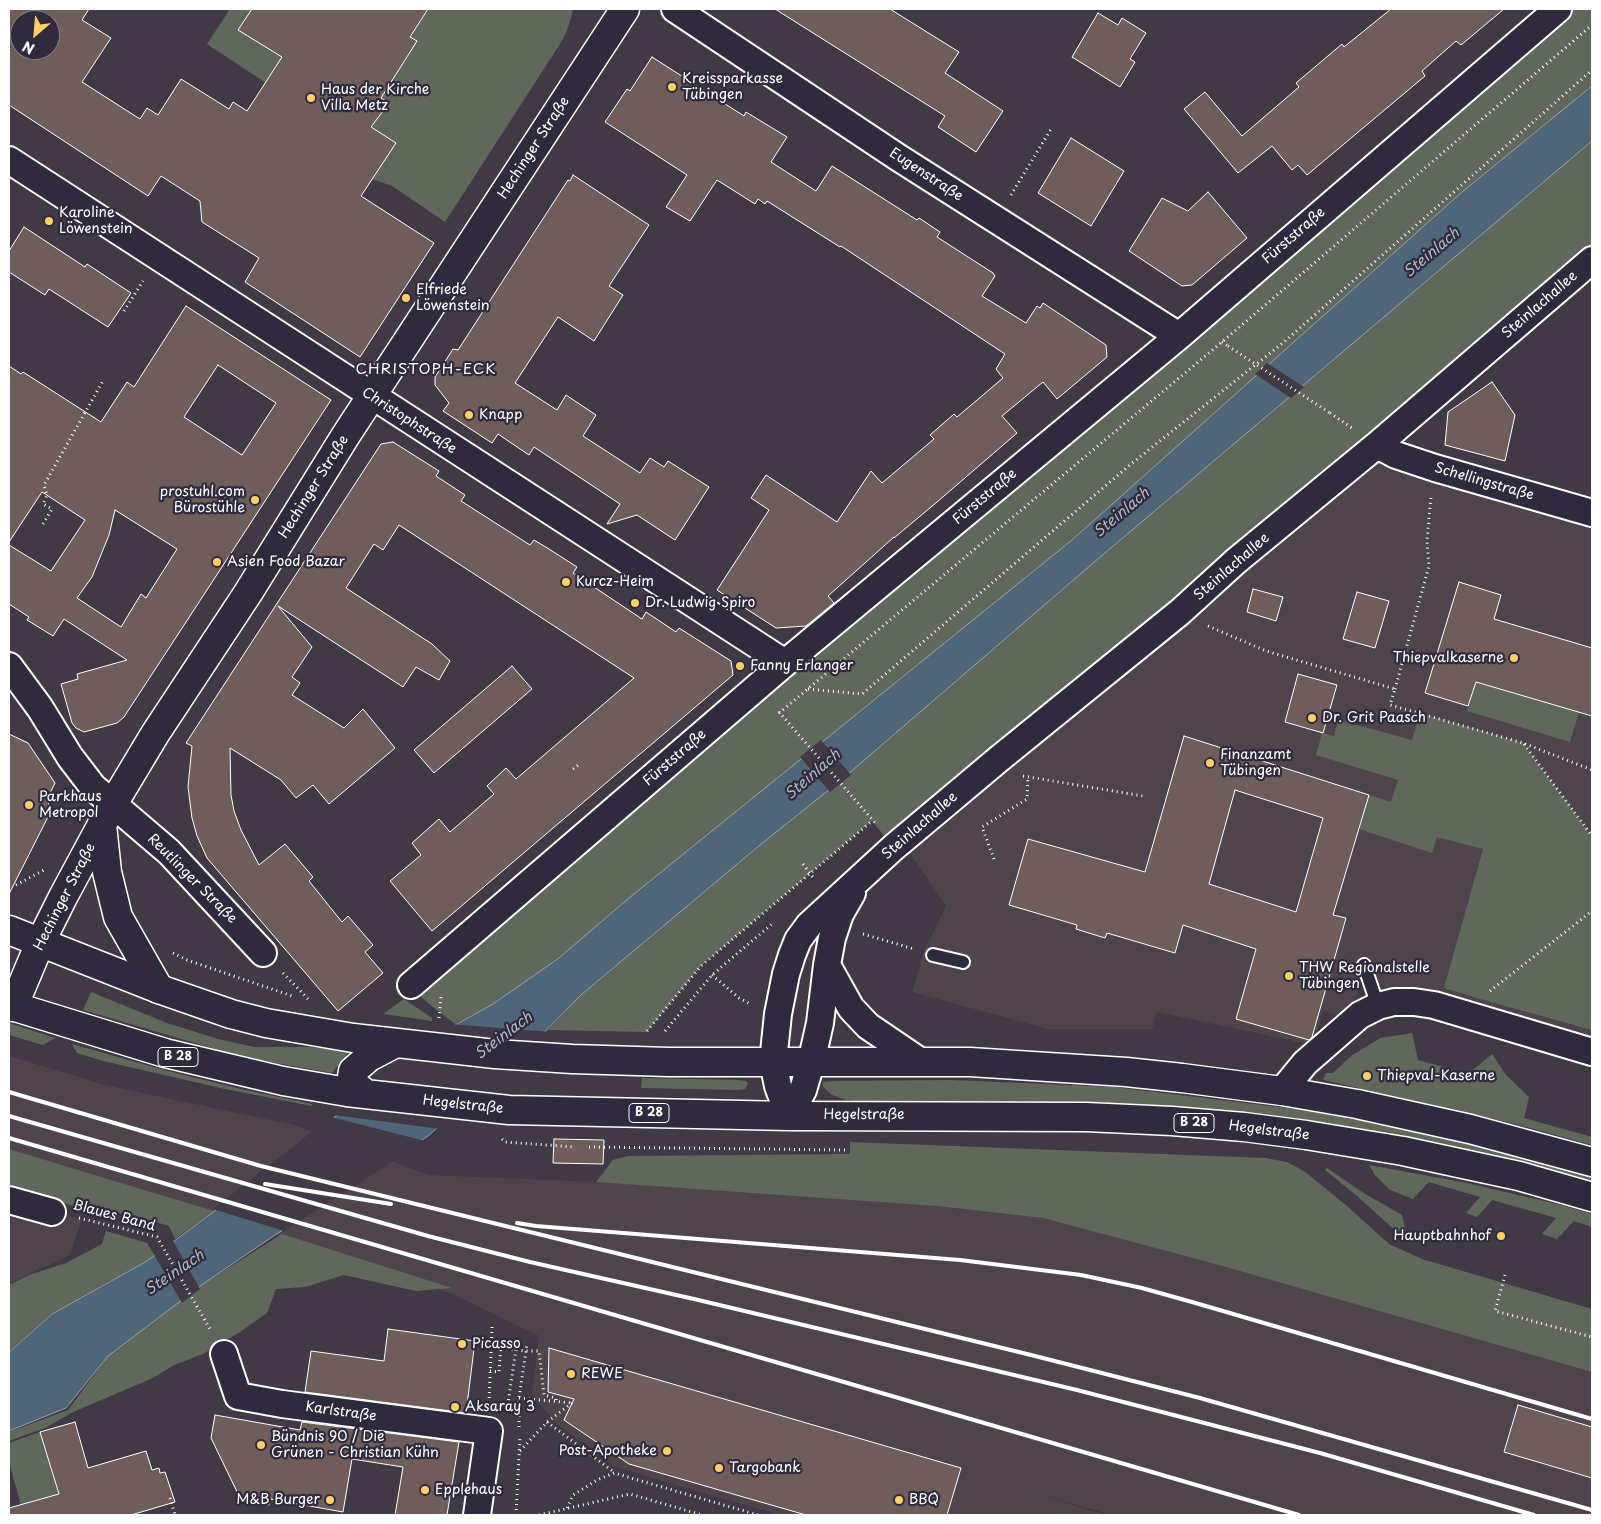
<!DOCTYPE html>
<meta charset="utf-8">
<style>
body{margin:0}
#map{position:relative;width:1601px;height:1524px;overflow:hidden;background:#423946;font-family:"Playpen Sans",sans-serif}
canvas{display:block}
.frame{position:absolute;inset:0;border:10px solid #fff;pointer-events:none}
.north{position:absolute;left:10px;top:10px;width:50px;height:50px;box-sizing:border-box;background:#2f2a3d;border:1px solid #827f8b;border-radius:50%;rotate:207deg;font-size:14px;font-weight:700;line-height:20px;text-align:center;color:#fff}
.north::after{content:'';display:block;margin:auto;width:18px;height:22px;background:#ffd166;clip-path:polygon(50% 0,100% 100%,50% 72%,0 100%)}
</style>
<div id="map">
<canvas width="1601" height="1524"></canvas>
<div class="frame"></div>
<div class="north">N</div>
</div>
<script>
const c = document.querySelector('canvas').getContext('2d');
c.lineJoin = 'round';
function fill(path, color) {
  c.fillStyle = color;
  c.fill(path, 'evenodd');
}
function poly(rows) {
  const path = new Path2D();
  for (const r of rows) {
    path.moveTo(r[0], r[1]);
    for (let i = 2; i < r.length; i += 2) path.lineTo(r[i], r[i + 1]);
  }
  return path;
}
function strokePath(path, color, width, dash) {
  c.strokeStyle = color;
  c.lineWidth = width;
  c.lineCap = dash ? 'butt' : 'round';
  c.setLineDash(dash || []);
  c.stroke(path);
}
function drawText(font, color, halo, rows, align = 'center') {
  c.font = font + ' "Playpen Sans",sans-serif';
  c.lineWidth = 4.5;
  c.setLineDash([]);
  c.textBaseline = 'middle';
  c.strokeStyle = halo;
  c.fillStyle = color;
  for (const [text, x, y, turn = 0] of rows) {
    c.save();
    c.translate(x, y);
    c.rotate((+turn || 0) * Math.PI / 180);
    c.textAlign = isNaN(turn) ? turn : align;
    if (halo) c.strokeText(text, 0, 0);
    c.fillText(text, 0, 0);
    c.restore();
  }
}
fill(poly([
 [1376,457,1592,523,1592,1046,1362,980,1349,1018,1323,1011,1313,1045,1157,1012,1152,1029,1048,1029,912,992,925,949,946,906,905,846],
 [9,1056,105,1085,294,1125,428,1175,596,1182,775,1193,937,1206,1043,1218,1219,1265,1592,1372,1592,1515,1112,1515,1024,1490,1106,1515,780,1515,615,1467,557,1424,532,1395,539,1336,453,1294,355,1263,212,1213,9,1150],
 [9,1200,82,1219,70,1255,9,1283]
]), '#4f444c');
fill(poly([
 [230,9,573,9,571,18,566,33,560,44,445,222,392,186,372,179,301,132,307,110,207,44],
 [1558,9,1592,9,1592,260,886,838,872,821,701,966,647,1032,548,1030,581,995,760,845,840,781,813,749,559,958,493,1004,455,1024,424,1000,411,985],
 [1476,682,1579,712,1570,742,1467,711],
 [1420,713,1523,743,1592,836,1592,1030,1480,999,1444,988,1483,849,1437,837,1432,853,1359,829,1369,795,1391,802,1398,780,1316,755,1322,733,1334,736,1338,720,1412,740],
 [91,992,167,1023,218,1039,254,1047,310,1047,349,1052,332,1073,265,1061,222,1051,83,1010],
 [404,999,432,1018,432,1021,383,1014],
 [9,1023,55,1038,43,1045,9,1035],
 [1412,1033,1418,1060,1468,1074,1492,1054,1506,1075,1529,1097,1524,1118,1592,1137,1592,1145,1519,1125,1323,1080,1326,1073,1333,1073,1351,1056,1380,1038],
 [72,1044,168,1071,241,1089,312,1104,312,1106,225,1089,103,1061,77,1053],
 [642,1078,737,1080,746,1081,748,1084,745,1089,739,1090,641,1088],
 [951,1080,1114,1087,1303,1110,1360,1119,1430,1134,1592,1177,1592,1186,1496,1159,1350,1128,1269,1117,1095,1102,972,1101,864,1102,846,1100,832,1095,823,1087,823,1082,832,1081],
 [850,1142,1265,1158,1287,1162,1304,1171,1347,1206,1389,1244,1422,1259,1592,1309,1592,1372,1219,1265,1043,1218,937,1206,596,1182,613,1160,628,1156,850,1154],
 [9,1149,101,1177,214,1211,175,1239,169,1226,128,1214,92,1211,9,1188],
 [1369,1165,1462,1182,1557,1204,1592,1214,1592,1227,1574,1221,1557,1239,1542,1234,1556,1218,1492,1200,1477,1217,1466,1213,1480,1197,1429,1182,1413,1199,1390,1190,1375,1175],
 [1327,1168,1362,1192,1402,1215,1408,1240,1397,1232,1357,1196,1325,1170],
 [106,1231,147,1243,155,1256,51,1314,9,1351,9,1285,29,1275,66,1263,102,1244],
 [282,1234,452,1288,416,1291,344,1275,305,1287,276,1289,267,1313,240,1332,203,1354,174,1365,153,1378,73,1412,45,1428,9,1441,9,1432,68,1410,108,1356,203,1284],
 [40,1432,59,1494,21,1505,9,1462,9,1443]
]), '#60685c');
const water = poly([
 [1592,86,1592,141,1099,558,840,781,760,845,581,995,527,1050,428,1136,275,1235,203,1284,108,1356,66,1408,9,1431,9,1352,52,1314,147,1261,212,1213,335,1117,428,1040,493,1004,559,958,629,898,1072,540,1462,192,1592,86]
]);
fill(water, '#4e6678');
strokePath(water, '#95a3ae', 1);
fill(poly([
 [1267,363,1304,387,1291,398,1255,374],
 [821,740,851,775,830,792,800,757],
 [450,1024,550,1032,440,1129,334,1115,427,1039],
 [331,1117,425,1141,284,1231,213,1209],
 [172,1239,200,1289,182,1303,153,1253]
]), '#423946');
const building = poly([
 [9,9,89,9,82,20,111,38,82,82,140,119,147,108,158,115,181,79,229,109,233,102,247,111,282,57,238,30,252,9,428,9,410,37,417,41,381,98,389,103,371,127,396,143,361,196,434,243,360,357,245,282,259,258,202,222,200,201,161,176,148,196,9,105,9,9],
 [20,20,50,20,50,50,20,50,20,20],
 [775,9,890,9,959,52,945,73,1003,111,976,152,938,127,945,116,775,9],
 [1391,9,1504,9,1461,45,1456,41,1422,71,1425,76,1307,175,1298,165,1292,170,1272,146,1238,173,1184,109,1205,92,1242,136,1299,87,1296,83,1342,44,1344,47,1391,9],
 [1098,13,1118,25,1122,18,1146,33,1130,59,1135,62,1120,87,1072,57,1098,13],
 [652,57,744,116,746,112,787,137,771,162,816,191,832,166,917,220,919,218,940,232,937,237,993,273,995,276,982,296,1026,323,1037,306,1040,308,1043,303,1106,345,1107,357,1057,399,1043,382,1002,416,1017,433,937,502,894,538,894,537,828,596,834,603,806,626,776,628,717,590,769,510,751,498,766,475,837,522,871,471,882,483,934,439,930,435,954,414,957,417,1003,378,996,369,1005,354,841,246,840,247,767,201,765,204,758,199,755,204,717,180,690,221,666,207,687,175,605,122,627,89,630,91,652,57],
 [1071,138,1124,171,1091,226,1038,193,1071,138],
 [573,175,649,225,609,286,623,295,594,341,558,317,515,383,557,410,566,395,596,415,583,436,640,473,650,458,664,467,668,461,709,487,675,540,637,515,607,524,620,504,534,447,529,455,498,434,492,443,443,411,449,403,435,385,435,377,453,349,458,350,568,180,570,181,573,175],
 [1208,192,1247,238,1192,285,1182,286,1129,251,1162,198,1188,211,1208,192],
 [24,227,85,267,87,264,131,293,108,327,49,289,45,295,9,272,9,251,24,227],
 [186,306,331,400,124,717,117,723,84,732,76,728,72,723,61,684,78,679,77,674,127,660,64,619,53,636,27,620,29,617,9,604,9,545,51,571,85,520,42,492,9,542,9,366,21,374,23,372,101,422,127,382,134,387,186,306],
 [218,365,276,403,242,455,184,417,218,365],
 [115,510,177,549,146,598,141,594,121,627,77,598,92,577,109,535,115,510],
 [1492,382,1515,415,1505,461,1445,445,1448,412,1492,382],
 [393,442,439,471,436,476,465,495,461,501,530,545,534,540,549,549,577,567,573,573,642,619,646,612,676,632,679,628,731,661,733,675,432,931,390,881,421,855,412,843,439,819,450,832,494,794,487,786,506,768,516,779,634,678,399,525,383,550,374,544,346,588,432,644,450,661,439,680,416,667,403,687,278,606,312,647,292,677,300,683,292,695,344,728,363,709,395,748,329,804,313,785,296,798,281,780,230,748,231,795,234,811,241,830,259,865,285,844,313,877,309,881,342,922,348,916,373,945,365,952,383,973,338,1011,207,858,197,836,192,818,188,787,192,746,186,743,381,444,393,442],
 [1459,582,1501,595,1494,619,1592,648,1592,716,1476,682,1468,706,1425,693,1459,582],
 [1253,589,1283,597,1276,621,1247,612,1253,589],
 [1357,592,1389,601,1375,648,1343,639,1357,592],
 [512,666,532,689,434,773,414,750,512,666],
 [1298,674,1337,685,1323,733,1285,722,1298,674],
 [9,734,28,743,55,783,47,799,51,811,9,894,9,734],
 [1184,736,1369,795,1333,915,1346,918,1312,1037,1309,1040,1236,1019,1256,949,1183,925,1175,953,1107,933,1105,938,1076,929,1077,925,1009,905,1028,839,1145,872,1184,736],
 [1235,790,1323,818,1296,912,1209,884,1235,790],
 [554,1139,604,1140,603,1164,553,1163,554,1139],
 [388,1329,475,1341,466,1413,305,1392,311,1351,384,1361,388,1329],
 [549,1348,961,1468,947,1515,806,1515,629,1464,564,1420,574,1399,548,1392,549,1348],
 [1518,1405,1592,1427,1592,1478,1504,1452,1518,1405],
 [215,1415,300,1430,302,1422,459,1442,447,1515,395,1515,403,1467,352,1459,343,1512,270,1499,269,1505,241,1500,211,1438,215,1415],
 [75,1422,88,1468,146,1451,152,1470,159,1468,160,1473,165,1472,175,1502,131,1515,9,1515,9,1508,59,1494,40,1432,75,1422]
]);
fill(building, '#6e5d5b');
strokePath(building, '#fff', 1);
const lane = poly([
 [933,955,963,962],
 [1364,965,1378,1006]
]);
const street = poly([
 [675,9,899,158,1179,336],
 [9,160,785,663],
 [1377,445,1396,455,1435,468,1592,513],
 [9,666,40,708,70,757,93,787,169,852,263,953],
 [827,965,851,1008,868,1026,921,1062],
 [411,985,785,663,1179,336,1558,9],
 [1282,1091,1305,1063,1360,1015,1378,1006,1394,1002,1414,1002,1434,1005,1592,1052],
 [789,1116,778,1086,773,1062,778,1014,786,974,792,955,798,940,809,925,894,847,1000,758,1180,612,1236,561,1377,445,1592,260],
 [789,1116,803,1090,811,1063,820,1023,827,965,832,938,840,914,852,893],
 [9,1200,52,1212],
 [224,1354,238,1396,282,1404,489,1431,477,1515]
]);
const secondary = poly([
 [102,825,107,872,118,917,159,989],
 [13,1007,40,943,63,897,113,804,155,734,248,593,346,435,625,9]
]);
const primary = poly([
 [9,930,159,989,231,1014,266,1023,353,1038,495,1054,572,1059,669,1062,970,1062,1126,1072,1182,1078,1282,1091,1357,1104,1470,1129,1592,1162],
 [9,1005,165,1053,283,1081,347,1092,509,1110,789,1116,1086,1117,1172,1121,1244,1127,1306,1135,1403,1151,1519,1176,1592,1197],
 [366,1094,355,1085,353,1082,352,1077,353,1071,369,1057,394,1044]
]);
strokePath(lane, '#fff', 16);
strokePath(street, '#fff', 30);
strokePath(secondary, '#fff', 31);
strokePath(primary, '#fff', 31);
strokePath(poly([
 [1011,195,1051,129],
 [124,311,143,281],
 [1222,342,1228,346],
 [1330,413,1352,428],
 [43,524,52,509,43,504,47,495,44,485,104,379],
 [1208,626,1266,651,1395,689,1390,705,1523,743,1592,770],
 [808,689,862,694,1131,464,1284,342,1592,70],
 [1395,689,1429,566,1427,541,1431,496],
 [779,712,876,824],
 [779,713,1222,342,1592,25],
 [1524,744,1592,836],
 [573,769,581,763],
 [1023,776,1143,796],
 [994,859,982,827,1027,799,1028,777],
 [803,864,815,880],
 [16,885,44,870],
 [863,934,914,949],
 [173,953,187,960,292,996],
 [283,973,310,1001],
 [712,975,739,998,750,1004],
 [1490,991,1592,911],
 [439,1018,441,997],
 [647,1031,701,966,872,821],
 [665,1031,712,975,772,924],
 [502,1139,505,1142,575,1147],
 [589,1147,845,1150],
 [79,1218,157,1237,210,1329],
 [1505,1275,1495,1311,1592,1337],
 [490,1371,499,1372,501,1347,525,1351,539,1351,544,1395,556,1398,556,1401],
 [519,1398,572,1403],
 [489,1403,492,1327],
 [507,1410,517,1342],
 [547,1422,614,1472],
 [519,1427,519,1398,527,1344],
 [520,1451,547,1422,572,1403],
 [170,1498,175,1515],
 [567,1508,573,1495,597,1480,614,1473,758,1515],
 [516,1515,520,1436],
 [539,1515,630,1494,702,1515]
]), '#fff', 3, [1, 4]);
strokePath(lane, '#2f2a3d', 12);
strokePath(street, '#2f2a3d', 26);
strokePath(secondary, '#2f2a3d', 28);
strokePath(primary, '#2f2a3d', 28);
strokePath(poly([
 [9,1092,261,1166,1031,1355,1200,1398,1592,1510],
 [9,1116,428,1236,530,1262,694,1299,1077,1390,1320,1453,1534,1515],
 [9,1138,1299,1515],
 [265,1184,391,1204],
 [517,1223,536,1226,960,1260,1081,1275,1142,1288,1199,1304,1592,1419]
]), '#fff', 4);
strokePath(poly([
 [1228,346,1330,413]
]), '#fff', 3, [1, 4]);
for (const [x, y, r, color] of [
 [672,87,5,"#ffd166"],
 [311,98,5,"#ffd166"],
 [49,221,5,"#ffd166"],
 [406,298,5,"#ffd166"],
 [469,415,5,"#ffd166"],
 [255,500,5,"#ffd166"],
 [217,562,5,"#ffd166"],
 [566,582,5,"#ffd166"],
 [635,603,5,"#ffd166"],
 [1514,658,5,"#ffd166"],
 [740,666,5,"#ffd166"],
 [1312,718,5,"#ffd166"],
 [1210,763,5,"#ffd166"],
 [29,805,5,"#ffd166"],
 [1289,976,5,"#ffd166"],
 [1367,1076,5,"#ffd166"],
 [1501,1236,5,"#ffd166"],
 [462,1344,5,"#ffd166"],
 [571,1374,5,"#ffd166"],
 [455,1407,5,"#ffd166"],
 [261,1445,5,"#ffd166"],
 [667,1451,5,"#ffd166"],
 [719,1468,5,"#ffd166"],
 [425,1490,5,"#ffd166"],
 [330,1500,5,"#ffd166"],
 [899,1500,5,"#ffd166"]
]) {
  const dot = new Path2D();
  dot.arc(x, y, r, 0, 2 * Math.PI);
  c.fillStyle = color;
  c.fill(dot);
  strokePath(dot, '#2f2a3d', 2);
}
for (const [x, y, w] of [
 [178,1057,40],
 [649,1113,40],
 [1194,1123,40]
]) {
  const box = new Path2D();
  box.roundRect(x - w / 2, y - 9.5, w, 19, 4);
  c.fillStyle = '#2f2a3d';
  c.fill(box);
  strokePath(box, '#fff', 1);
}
drawText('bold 12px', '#fff', null, [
 ["B 28",178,1057],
 ["B 28",649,1113],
 ["B 28",1194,1123]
]);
drawText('14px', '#fff', '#2f2a3d', [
 ["Kreissparkasse",682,79],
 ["Tübingen",682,95],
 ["Haus der Kirche",321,90],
 ["Villa Metz",321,106],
 ["Karoline",59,213],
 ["Löwenstein",59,229],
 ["Elfriede",416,290],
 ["Löwenstein",416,306],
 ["Knapp",479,415],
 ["prostuhl.com",245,492,"right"],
 ["Bürostühle",245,508,"right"],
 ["Asien Food Bazar",227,562],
 ["Kurcz-Heim",576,582],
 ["Dr. Ludwig Spiro",645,603],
 ["Thiepvalkaserne",1504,658,"right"],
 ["Fanny Erlanger",750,666],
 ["Dr. Grit Paasch",1322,718],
 ["Finanzamt",1220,755],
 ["Tübingen",1220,771],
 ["Parkhaus",39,797],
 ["Metropol",39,813],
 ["THW Regionalstelle",1299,968],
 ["Tübingen",1299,984],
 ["Thiepval-Kaserne",1377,1076],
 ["Hauptbahnhof",1491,1236,"right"],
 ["Picasso",472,1344],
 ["REWE",581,1374],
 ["Aksaray 3",465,1407],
 ["Bündnis 90 / Die",271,1437],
 ["Grünen - Christian Kühn",271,1453],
 ["Post-Apotheke",657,1451,"right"],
 ["Targobank",729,1468],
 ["Epplehaus",435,1490],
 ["M&B Burger",320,1500,"right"],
 ["BBQ",909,1500]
], 'left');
drawText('14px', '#fff', '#2f2a3d', [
 ["Hechinger Straße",534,148,-57],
 ["Eugenstraße",926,175,33],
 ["Fürststraße",1294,236,-41],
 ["Steinlachallee",1540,305,-41],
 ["Christophstraße",409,421,33],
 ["Schellingstraße",1484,482,16],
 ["Hechinger Straße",314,487,-58],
 ["Fürststraße",985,497,-40],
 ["Steinlachallee",1232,567,-41],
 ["Fürststraße",675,758,-41],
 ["Steinlachallee",920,826,-41],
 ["Reutlinger Straße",192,879,45],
 ["Hechinger Straße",65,897,-63],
 ["Hegelstraße",463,1105,6],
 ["Hegelstraße",864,1115],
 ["Hegelstraße",1269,1131,7],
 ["Blaues Band",114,1216,15],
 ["Karlstraße",341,1412,8]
]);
drawText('italic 15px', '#afbac2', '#2f2a3d', [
 ["Steinlach",1432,253,-40],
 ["Steinlach",1122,513,-40],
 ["Steinlach",813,775,-41],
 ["Steinlach",504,1036,-37],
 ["Steinlach",175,1273,-34]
]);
c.letterSpacing = '1px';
drawText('15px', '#fff', '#2f2a3d', [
 ["CHRISTOPH-ECK",426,370]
]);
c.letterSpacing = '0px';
</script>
